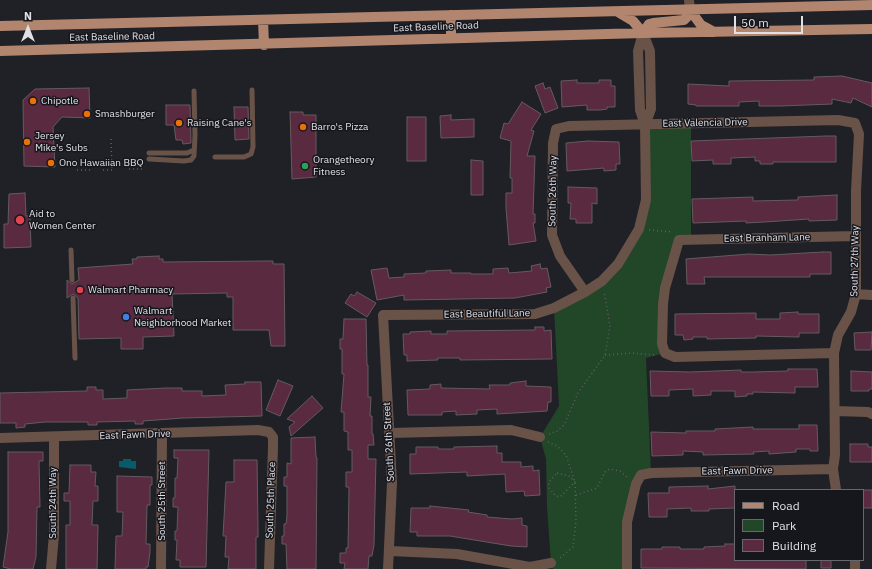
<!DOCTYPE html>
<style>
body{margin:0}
#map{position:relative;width:872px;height:569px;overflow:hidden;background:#202027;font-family:"IBM Plex Sans",sans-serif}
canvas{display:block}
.legend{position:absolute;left:734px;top:489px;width:130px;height:72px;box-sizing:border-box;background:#16171d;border:1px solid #67676d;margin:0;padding:5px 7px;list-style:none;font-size:12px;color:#e0e0e5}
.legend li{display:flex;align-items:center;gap:8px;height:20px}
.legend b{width:20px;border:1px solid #67676d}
.north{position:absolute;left:8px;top:8px;width:40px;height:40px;-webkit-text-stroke:3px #16171d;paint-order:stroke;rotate:0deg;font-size:11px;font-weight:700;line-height:16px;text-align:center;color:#e0e0e5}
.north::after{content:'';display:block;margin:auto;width:14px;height:18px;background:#e0e0e5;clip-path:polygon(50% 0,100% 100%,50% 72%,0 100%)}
.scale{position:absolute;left:734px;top:16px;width:69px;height:18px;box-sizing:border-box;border:2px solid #e0e0e5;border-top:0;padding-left:5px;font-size:12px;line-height:14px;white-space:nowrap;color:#e0e0e5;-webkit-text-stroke:3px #16171d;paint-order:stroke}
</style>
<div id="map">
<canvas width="872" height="569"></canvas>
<ul class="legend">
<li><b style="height:5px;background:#b1856e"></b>Road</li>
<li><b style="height:11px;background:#224628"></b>Park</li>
<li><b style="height:11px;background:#5a2a40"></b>Building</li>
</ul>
<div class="north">N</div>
<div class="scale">50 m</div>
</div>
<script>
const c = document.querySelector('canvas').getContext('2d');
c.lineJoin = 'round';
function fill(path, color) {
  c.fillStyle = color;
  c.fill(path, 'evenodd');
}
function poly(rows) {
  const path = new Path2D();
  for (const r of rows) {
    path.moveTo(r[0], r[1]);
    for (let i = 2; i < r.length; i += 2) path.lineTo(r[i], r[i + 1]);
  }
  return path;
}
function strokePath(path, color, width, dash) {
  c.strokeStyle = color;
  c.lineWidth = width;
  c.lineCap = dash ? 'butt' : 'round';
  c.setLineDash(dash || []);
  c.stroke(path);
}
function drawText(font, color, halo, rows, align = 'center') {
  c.font = font + ' "IBM Plex Sans",sans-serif';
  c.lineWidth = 3;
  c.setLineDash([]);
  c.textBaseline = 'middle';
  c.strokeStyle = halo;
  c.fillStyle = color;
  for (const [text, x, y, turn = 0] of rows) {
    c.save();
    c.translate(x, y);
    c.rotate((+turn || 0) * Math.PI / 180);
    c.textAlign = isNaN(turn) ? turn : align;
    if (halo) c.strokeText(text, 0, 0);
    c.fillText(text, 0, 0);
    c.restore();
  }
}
fill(poly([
 [691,124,691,239,679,240,665,288,665,353,646,358,651,473,636,484,627,569,553,569,551,563,547,507,546,459,540,437,559,406,554,308,602,281,643,215,645,125]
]), '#224628');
fill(poly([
 [123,459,131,459,131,461,136,461,136,469,119,467,119,461,123,461]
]), '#065c6b');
const building = poly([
 [842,76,872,83,872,107,853,98,851,103,832,99,832,104,781,106,759,106,759,101,739,102,739,106,696,106,696,105,688,104,688,84,729,86,729,81,814,80,814,77,842,76],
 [577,80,577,83,599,83,599,80,611,80,611,86,615,86,615,107,607,107,607,109,600,110,587,110,587,105,562,107,561,81,577,80],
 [543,83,545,89,550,87,558,108,545,113,535,86,543,83],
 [89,88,90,118,62,117,53,127,55,167,24,166,23,100,35,89,89,88],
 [522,102,541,114,531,130,534,131,527,156,535,156,533,214,535,214,535,223,533,223,536,241,509,245,506,208,506,193,512,193,512,178,510,178,511,141,500,138,504,123,508,124,522,102],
 [166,105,190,105,191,143,183,144,182,140,176,140,174,125,166,125,166,105],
 [234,107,248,107,249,139,235,140,234,107],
 [290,112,303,112,303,115,316,115,316,177,292,179,290,112],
 [451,115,451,120,474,119,474,137,441,138,440,116,451,115],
 [407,117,426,117,426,161,407,161,407,117],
 [826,136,836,136,836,162,773,162,773,164,760,164,760,161,755,161,755,157,731,158,731,164,713,164,713,160,692,161,691,141,826,136],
 [588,141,619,142,620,164,616,164,616,170,604,171,604,168,567,171,566,143,588,141],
 [471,160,483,161,483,195,471,195,471,160],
 [568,187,597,188,597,204,592,203,592,223,576,223,576,219,570,219,571,203,568,203,568,187],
 [25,193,26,216,30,216,31,247,4,248,4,224,8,224,9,194,25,193],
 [837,195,837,220,809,221,809,219,764,222,746,223,746,221,693,223,692,199,753,197,753,201,798,200,798,197,837,195],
 [823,252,831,252,831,274,810,274,810,277,704,277,705,284,687,284,686,259,749,254,770,255,823,252],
 [159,256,159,259,163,259,163,262,265,261,273,261,273,264,284,264,285,346,271,346,269,330,233,330,233,297,227,297,227,293,172,294,174,336,143,337,143,349,121,349,121,338,79,339,78,298,73,294,67,298,67,280,72,284,79,280,78,268,133,264,132,259,137,259,137,257,159,256],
 [540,264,541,269,547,268,551,287,546,288,547,292,515,298,404,300,404,295,377,300,371,270,387,268,389,278,404,277,404,274,426,273,426,271,451,270,451,273,471,273,471,274,493,274,493,269,508,268,509,273,532,271,531,266,540,264],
 [357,292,376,303,367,317,345,303,351,294,354,296,357,292],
 [798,312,798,314,819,314,819,333,799,333,799,337,756,336,756,338,707,339,707,337,693,337,693,339,684,340,683,335,675,335,675,314,756,313,756,319,780,319,780,313,798,312],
 [344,319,366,319,367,365,368,365,368,397,371,397,370,416,372,416,372,434,373,434,374,445,368,445,368,459,376,459,374,545,372,556,369,556,368,569,344,569,345,563,340,563,340,553,346,553,346,548,348,548,349,487,346,487,346,472,352,472,352,450,348,450,348,432,344,431,344,412,341,412,344,374,342,374,342,349,340,349,340,339,343,339,344,319],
 [535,327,544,327,544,331,551,330,552,359,460,360,460,358,437,358,438,360,407,361,407,355,404,355,403,334,410,334,410,332,431,331,431,334,447,334,447,331,535,330,535,327],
 [872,332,871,350,855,350,854,333,872,332],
 [788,369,817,369,818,387,795,387,795,393,753,392,753,394,747,394,747,396,735,397,735,391,711,391,711,395,693,396,693,389,669,390,669,396,651,396,650,371,690,372,741,370,741,372,753,372,788,371,788,369],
 [851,371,872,372,872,389,869,389,869,391,851,391,851,371],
 [278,380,293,386,280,416,266,410,278,380],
 [526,381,526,386,551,387,551,402,548,402,547,411,497,414,497,409,477,410,477,414,456,415,456,411,442,412,442,415,408,415,407,390,430,389,430,385,441,384,441,388,490,389,489,385,510,385,510,383,526,381],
 [245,382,261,382,262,416,183,418,143,421,143,424,135,424,135,421,97,422,97,425,88,425,88,422,45,422,25,424,25,427,16,428,16,423,0,423,0,393,87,391,87,387,96,387,96,390,103,390,103,399,127,398,127,390,166,388,182,388,182,391,202,391,202,396,226,395,225,385,245,384,245,382],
 [312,396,323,408,291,436,289,427,295,422,287,419,312,396],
 [799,425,817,425,818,451,810,451,810,449,796,449,796,452,769,454,769,451,753,452,754,454,703,455,703,452,683,451,683,455,652,456,651,432,686,433,686,431,715,431,715,429,753,427,753,429,799,429,799,425],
 [315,437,316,457,317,458,316,569,287,569,286,544,282,544,282,536,284,536,284,524,286,524,287,516,287,486,284,486,284,477,287,477,287,463,291,464,291,438,315,437],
 [850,444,868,444,868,447,872,447,872,462,850,462,850,444],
 [497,446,497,453,502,453,502,462,521,462,521,467,533,466,533,471,539,470,540,495,525,496,524,491,506,492,505,474,467,476,467,472,410,474,410,454,416,454,416,447,438,447,438,449,454,449,454,447,497,446],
 [174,450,209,450,206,567,180,567,180,560,176,560,177,540,175,540,175,531,177,531,178,507,173,507,173,498,175,498,175,478,177,478,178,458,174,458,174,450],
 [8,452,43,452,43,461,39,461,40,507,37,507,36,557,33,569,11,569,3,567,8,532,8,452],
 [234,460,257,460,258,528,258,537,256,537,256,569,228,569,229,557,225,557,226,536,223,536,226,482,234,482,234,460],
 [70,465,91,465,91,472,96,472,95,486,98,486,98,501,93,501,92,525,98,525,97,569,66,569,66,525,70,525,70,501,64,501,64,493,69,493,70,465],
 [117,476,152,477,152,485,150,485,150,505,147,505,146,544,150,544,150,552,148,567,146,567,146,569,115,569,116,536,122,536,123,512,117,512,117,476],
 [708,486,708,489,735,486,735,508,709,509,709,511,691,511,691,508,667,509,667,517,649,517,648,493,669,493,669,487,708,486],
 [863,490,872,490,872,508,863,508,863,490],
 [430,506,469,510,468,512,487,515,487,517,512,519,522,518,522,525,527,526,527,547,511,546,450,536,417,536,417,532,410,532,411,508,430,508,430,506],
 [725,544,735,544,735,560,806,560,806,569,641,568,641,549,662,549,662,547,680,547,680,549,704,549,704,547,725,546,725,544],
 [821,560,831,560,831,568,821,568,821,560]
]);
fill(building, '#5a2a40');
strokePath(building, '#645b5e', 1);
strokePath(poly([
 [111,139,112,170],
 [129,169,143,169],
 [77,170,92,170],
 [103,170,115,170],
 [649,230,673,232],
 [605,355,632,353,655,355],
 [549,434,557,431,564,425,578,393,605,355,610,326,604,291],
 [548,442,557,446,566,455,575,482,576,521,573,547,560,558],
 [557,473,569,476,575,482,560,497,556,496,549,488,549,482,557,473],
 [576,495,597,488,605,472,610,469,620,471,628,478]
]), '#5f5f65', 1.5, [1, 3]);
strokePath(poly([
 [149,153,187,153,194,150],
 [215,157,244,157,251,154,253,147,252,90],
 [149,159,184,161,191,160,194,156,195,135,194,91],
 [71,250,72,280],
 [73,298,75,358]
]), '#695348', 5);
strokePath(poly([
 [689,0,690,10],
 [643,33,650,51,651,109,645,125],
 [585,292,560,256,552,235,553,143,556,129,569,126,838,120,855,123,859,134,856,191,856,294,851,312,838,335,834,353,835,455,833,469,836,490],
 [856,294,872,295],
 [834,353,675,357,665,353,662,344,663,304,665,288,679,240,856,236],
 [835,411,868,412,872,414],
 [390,433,511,430,540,437],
 [0,438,258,430,269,432,273,437,273,447,269,569],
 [390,551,457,554,530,567,551,563],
 [855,560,855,569],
 [51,569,54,535,54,437],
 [161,569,162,434],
 [388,569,392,483,383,315,535,314,554,308,585,292,602,281,618,264,639,229,646,200,645,125,640,110,638,51,643,33],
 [627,569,627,522,636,484,641,475,651,473,833,469]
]), '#695348', 10);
strokePath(poly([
 [690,10,701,25,714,32],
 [618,12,633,21,643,33],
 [263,20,264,45],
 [0,26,872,5],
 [643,33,649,24,653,23,684,20,688,16,690,10],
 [451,38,451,15],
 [0,51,643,33,872,29]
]), '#b1856e', 10);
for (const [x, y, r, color] of [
 [33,101,4,"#e8710a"],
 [87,114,4,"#e8710a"],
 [179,123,4,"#e8710a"],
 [303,127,4,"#e8710a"],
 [27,142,4,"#e8710a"],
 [51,163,4,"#e8710a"],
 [305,166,4,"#2e9e5b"],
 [20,220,5,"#e0444e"],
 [80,290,4,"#e0444e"],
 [126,317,4,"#3f7fe0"]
]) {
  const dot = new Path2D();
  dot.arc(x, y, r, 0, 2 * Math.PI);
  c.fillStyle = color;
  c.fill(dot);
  strokePath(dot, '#16171d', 1.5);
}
drawText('10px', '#e0e0e5', '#16171d', [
 ["East Baseline Road",436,27,-2],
 ["East Baseline Road",112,37,-1],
 ["East Valencia Drive",705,123,-1],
 ["South 26th Way",553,191,-89],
 ["East Branham Lane",767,238,-1],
 ["South 27th Way",855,261,-89],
 ["East Beautiful Lane",487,314,-1],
 ["East Fawn Drive",135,435,-2],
 ["South 26th Street",389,442,-93],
 ["East Fawn Drive",737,471,-1],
 ["South 25th Place",271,500,-88],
 ["South 25th Street",162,501,-90],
 ["South 24th Way",53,503,-90]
]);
drawText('10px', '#e0e0e5', '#16171d', [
 ["Chipotle",41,101],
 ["Smashburger",95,114],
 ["Raising Cane's",187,123],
 ["Barro's Pizza",311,127],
 ["Jersey",35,136],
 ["Mike's Subs",35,148],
 ["Orangetheory",313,160],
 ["Fitness",313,172],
 ["Ono Hawaiian BBQ",59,163],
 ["Aid to",29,214],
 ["Women Center",29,226],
 ["Walmart Pharmacy",88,290],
 ["Walmart",134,311],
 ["Neighborhood Market",134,323]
], 'left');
</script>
